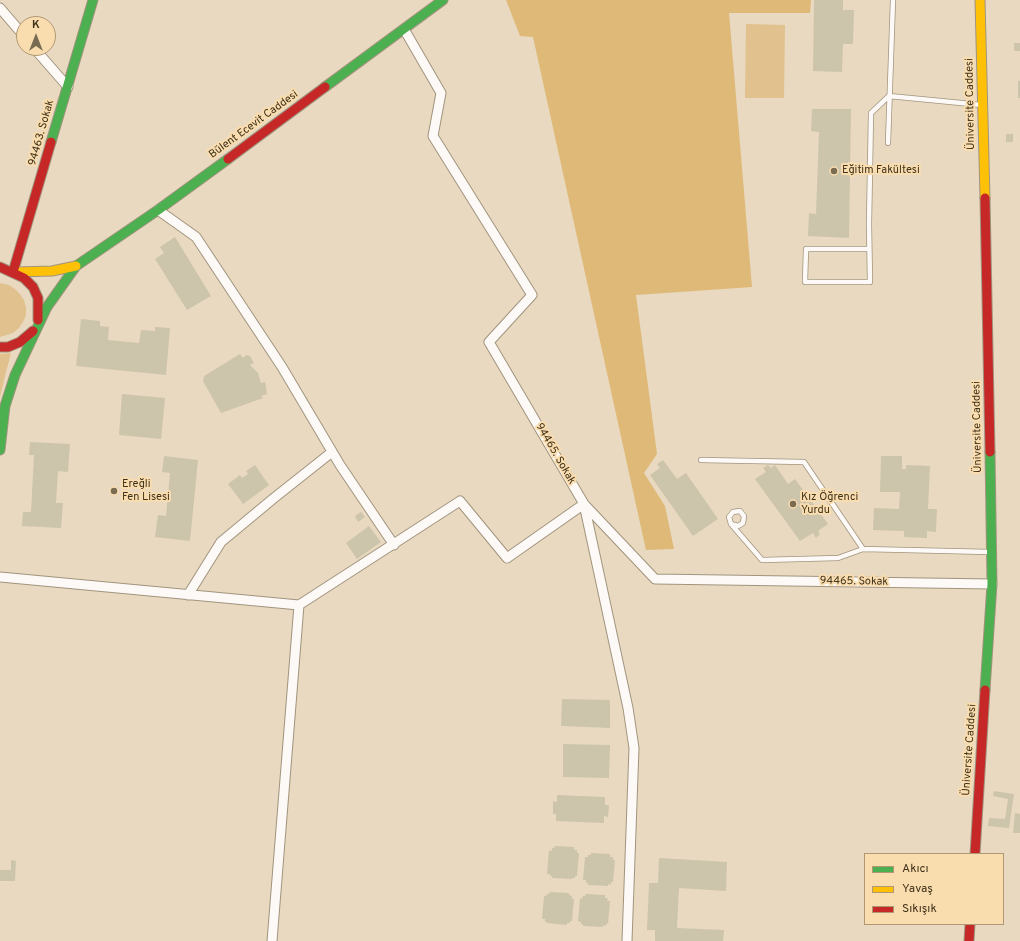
<!DOCTYPE html>
<meta charset="utf-8">
<style>
body{margin:0}
#map{position:relative;width:1020px;height:941px;overflow:hidden;background:#e9d9c0;font-family:Overpass,sans-serif}
canvas{display:block}
.legend{position:absolute;left:864px;top:853px;width:140px;height:72px;box-sizing:border-box;background:#faddaf;border:1px solid #af9873;margin:0;padding:5px 7px;list-style:none;font-size:12px;color:#3f3119}
.legend li{display:flex;align-items:center;gap:8px;height:20px}
.legend b{width:20px;border:1px solid #af9873}
.north{position:absolute;left:16px;top:16px;width:40px;height:40px;box-sizing:border-box;background:#faddaf;border:1px solid #af9873;border-radius:50%;rotate:0deg;font-size:11px;font-weight:700;line-height:16px;text-align:center;color:#3f3119}
.north::after{content:'';display:block;margin:auto;width:14px;height:18px;background:#7a6c53;clip-path:polygon(50% 0,100% 100%,50% 72%,0 100%)}
</style>
<div id="map">
<canvas width="1020" height="941"></canvas>
<ul class="legend">
<li><b style="height:5px;background:#4caf50"></b>Akıcı</li>
<li><b style="height:5px;background:#ffc107"></b>Yavaş</li>
<li><b style="height:5px;background:#c62828"></b>Sıkışık</li>
</ul>
<div class="north">K</div>
</div>
<script>
const c = document.querySelector('canvas').getContext('2d');
c.lineJoin = 'round';
function fill(path, color) {
  c.fillStyle = color;
  c.fill(path, 'evenodd');
}
function poly(rows) {
  const path = new Path2D();
  for (const r of rows) {
    path.moveTo(r[0], r[1]);
    for (let i = 2; i < r.length; i += 2) path.lineTo(r[i], r[i + 1]);
  }
  return path;
}
function strokePath(path, color, width, dash) {
  c.strokeStyle = color;
  c.lineWidth = width;
  c.lineCap = dash ? 'butt' : 'round';
  c.setLineDash(dash || []);
  c.stroke(path);
}
function drawText(font, color, halo, rows, align = 'center') {
  c.font = font + ' Overpass,sans-serif';
  c.lineWidth = 4;
  c.setLineDash([]);
  c.textBaseline = 'middle';
  c.strokeStyle = halo;
  c.fillStyle = color;
  for (const [text, x, y, turn = 0] of rows) {
    c.save();
    c.translate(x, y);
    c.rotate((+turn || 0) * Math.PI / 180);
    c.textAlign = isNaN(turn) ? turn : align;
    if (halo) c.strokeText(text, 0, 0);
    c.fillText(text, 0, 0);
    c.restore();
  }
}
fill(poly([
 [746,24,785,25,784,98,745,98],
 [0,283,9,285,15,289,20,294,24,300,26,308,26,315,23,322,19,328,13,333,0,337],
 [11,353,5,376,0,397,0,354]
]), '#e1c18d');
fill(poly([
 [506,0,811,0,810,13,729,13,752,287,636,295,657,454,644,473,665,506,674,549,646,550,533,37,520,36]
]), '#deb977');
fill(poly([
 [814,0,843,0,843,10,854,10,853,44,843,44,842,72,813,71],
 [1014,43,1020,43,1020,51,1014,51],
 [1018,81,1020,81,1020,98,1018,98],
 [812,109,851,109,849,238,808,236,809,213,816,214,819,132,811,131],
 [1006,134,1013,134,1013,142,1006,142],
 [175,237,211,296,187,310,155,259,164,253,160,247],
 [81,319,100,321,100,326,109,327,108,340,139,343,141,330,155,331,155,327,170,328,166,375,76,366],
 [240,354,243,358,246,355,250,356,254,363,250,365,258,373,261,383,265,382,267,394,261,396,263,398,221,413,203,381,204,376],
 [122,394,165,398,161,439,119,435],
 [30,442,70,444,68,472,58,471,56,503,63,503,61,528,22,526,23,512,31,512,34,455,29,455],
 [164,456,198,460,190,541,155,537,158,515,166,516,170,473,162,472],
 [881,456,902,456,902,469,906,469,906,465,930,466,928,509,937,509,936,532,927,531,927,538,904,537,904,531,873,530,874,508,899,509,900,492,880,492],
 [663,460,677,479,686,473,718,519,693,536,650,475,660,468,657,464],
 [255,465,269,485,243,504,228,484,240,475,242,478,248,474,246,471],
 [768,465,771,468,775,465,788,484,795,479,828,524,818,531,820,534,816,538,813,533,800,541,755,479,766,472,763,468],
 [361,512,365,517,358,522,355,516],
 [369,526,381,542,357,559,346,543],
 [562,699,610,700,610,728,561,726],
 [563,744,610,745,609,778,563,777],
 [994,791,1014,794,1009,828,988,826,989,818,1005,819,1008,799,993,796],
 [557,795,605,797,605,805,609,805,608,817,604,816,604,823,556,821,556,814,553,814,553,801,557,802],
 [1015,813,1020,814,1020,833,1013,833],
 [555,846,574,847,574,850,577,850,577,853,579,853,577,876,575,876,575,878,572,878,572,879,552,878,552,876,550,876,550,874,547,874,549,850,552,851,552,848,554,848],
 [591,853,610,854,610,857,613,857,613,860,615,860,613,882,611,882,611,885,608,884,608,886,588,885,588,883,586,883,586,880,583,880,585,857,588,857,588,855,591,855],
 [659,858,727,862,726,891,679,888,677,928,724,930,723,941,655,941,655,930,647,930,649,883,658,883],
 [11,860,16,861,15,881,0,881,0,870,11,870],
 [550,892,569,893,569,895,572,896,572,899,574,899,572,921,570,921,570,923,567,923,567,925,547,923,547,922,545,922,545,919,542,919,544,896,546,896,547,894,549,894],
 [586,894,605,895,605,898,608,898,607,901,610,901,608,924,606,923,606,926,603,925,603,927,583,926,583,924,581,924,581,922,578,921,580,898,582,899,583,896,585,896]
]), '#cdc4ac');
const lane = poly([
 [888,143,893,0],
 [869,249,806,249,805,282,870,282,869,224,871,113,889,96,982,105],
 [701,460,804,462,863,549,990,552],
 [731,524,738,526,743,523,744,516,740,511,733,512,729,517,731,524,762,560,838,558,863,549]
]);
const street = poly([
 [0,8,24,36],
 [404,29,441,93,433,136,532,295,489,342,584,504,655,579,992,584],
 [34,48,68,87],
 [158,210,196,237,282,367,340,465,394,545],
 [0,577,299,605,460,501,507,558,584,504,628,708,634,748,627,941],
 [188,595,221,542,274,498,332,452],
 [272,941,299,605]
]);
const fast = poly([
 [325,87,443,0],
 [51,142,93,0],
 [0,450,5,406,15,375,47,307,76,266,158,210,228,159],
 [985,690,992,584,990,452]
]);
const slow = poly([
 [980,0,985,198],
 [14,272,52,271,76,266]
]);
const jam = poly([
 [228,159,325,87],
 [985,198,990,452],
 [0,267,24,278,33,287,38,298,38,320],
 [13,272,51,142],
 [0,347,8,347,20,342,33,331],
 [975,854,985,690],
 [969,941,970,924]
]);
strokePath(lane, '#a1947e', 6);
strokePath(street, '#a1947e', 11);
strokePath(fast, '#a1947e', 11);
strokePath(slow, '#a1947e', 11);
strokePath(jam, '#a1947e', 11);
strokePath(lane, '#fcf9f6', 4.5);
strokePath(street, '#fcf9f6', 9);
strokePath(fast, '#4caf50', 9);
strokePath(slow, '#ffc107', 9);
strokePath(jam, '#c62828', 9);
for (const [x, y, r, color] of [
 [834,171,4,"#7a6c53"],
 [114,491,4,"#7a6c53"],
 [793,504,4,"#7a6c53"]
]) {
  const dot = new Path2D();
  dot.arc(x, y, r, 0, 2 * Math.PI);
  c.fillStyle = color;
  c.fill(dot);
  strokePath(dot, '#faddaf', 1.5);
}
drawText('11px', '#3f3119', '#faddaf', [
 ["Üniversite Caddesi",971,104,-91],
 ["Bülent Ecevit Caddesi",254,125,-36],
 ["94463. Sokak",42,133,-74],
 ["Üniversite Caddesi",978,427,-91],
 ["94465. Sokak",555,454,60],
 ["94465. Sokak",854,582,1],
 ["Üniversite Caddesi",970,750,-86]
]);
drawText('11px', '#3f3119', '#faddaf', [
 ["Eğitim Fakültesi",842,171],
 ["Ereğli",122,485],
 ["Fen Lisesi",122,498],
 ["Kız Öğrenci",801,498],
 ["Yurdu",801,511]
], 'left');
</script>
